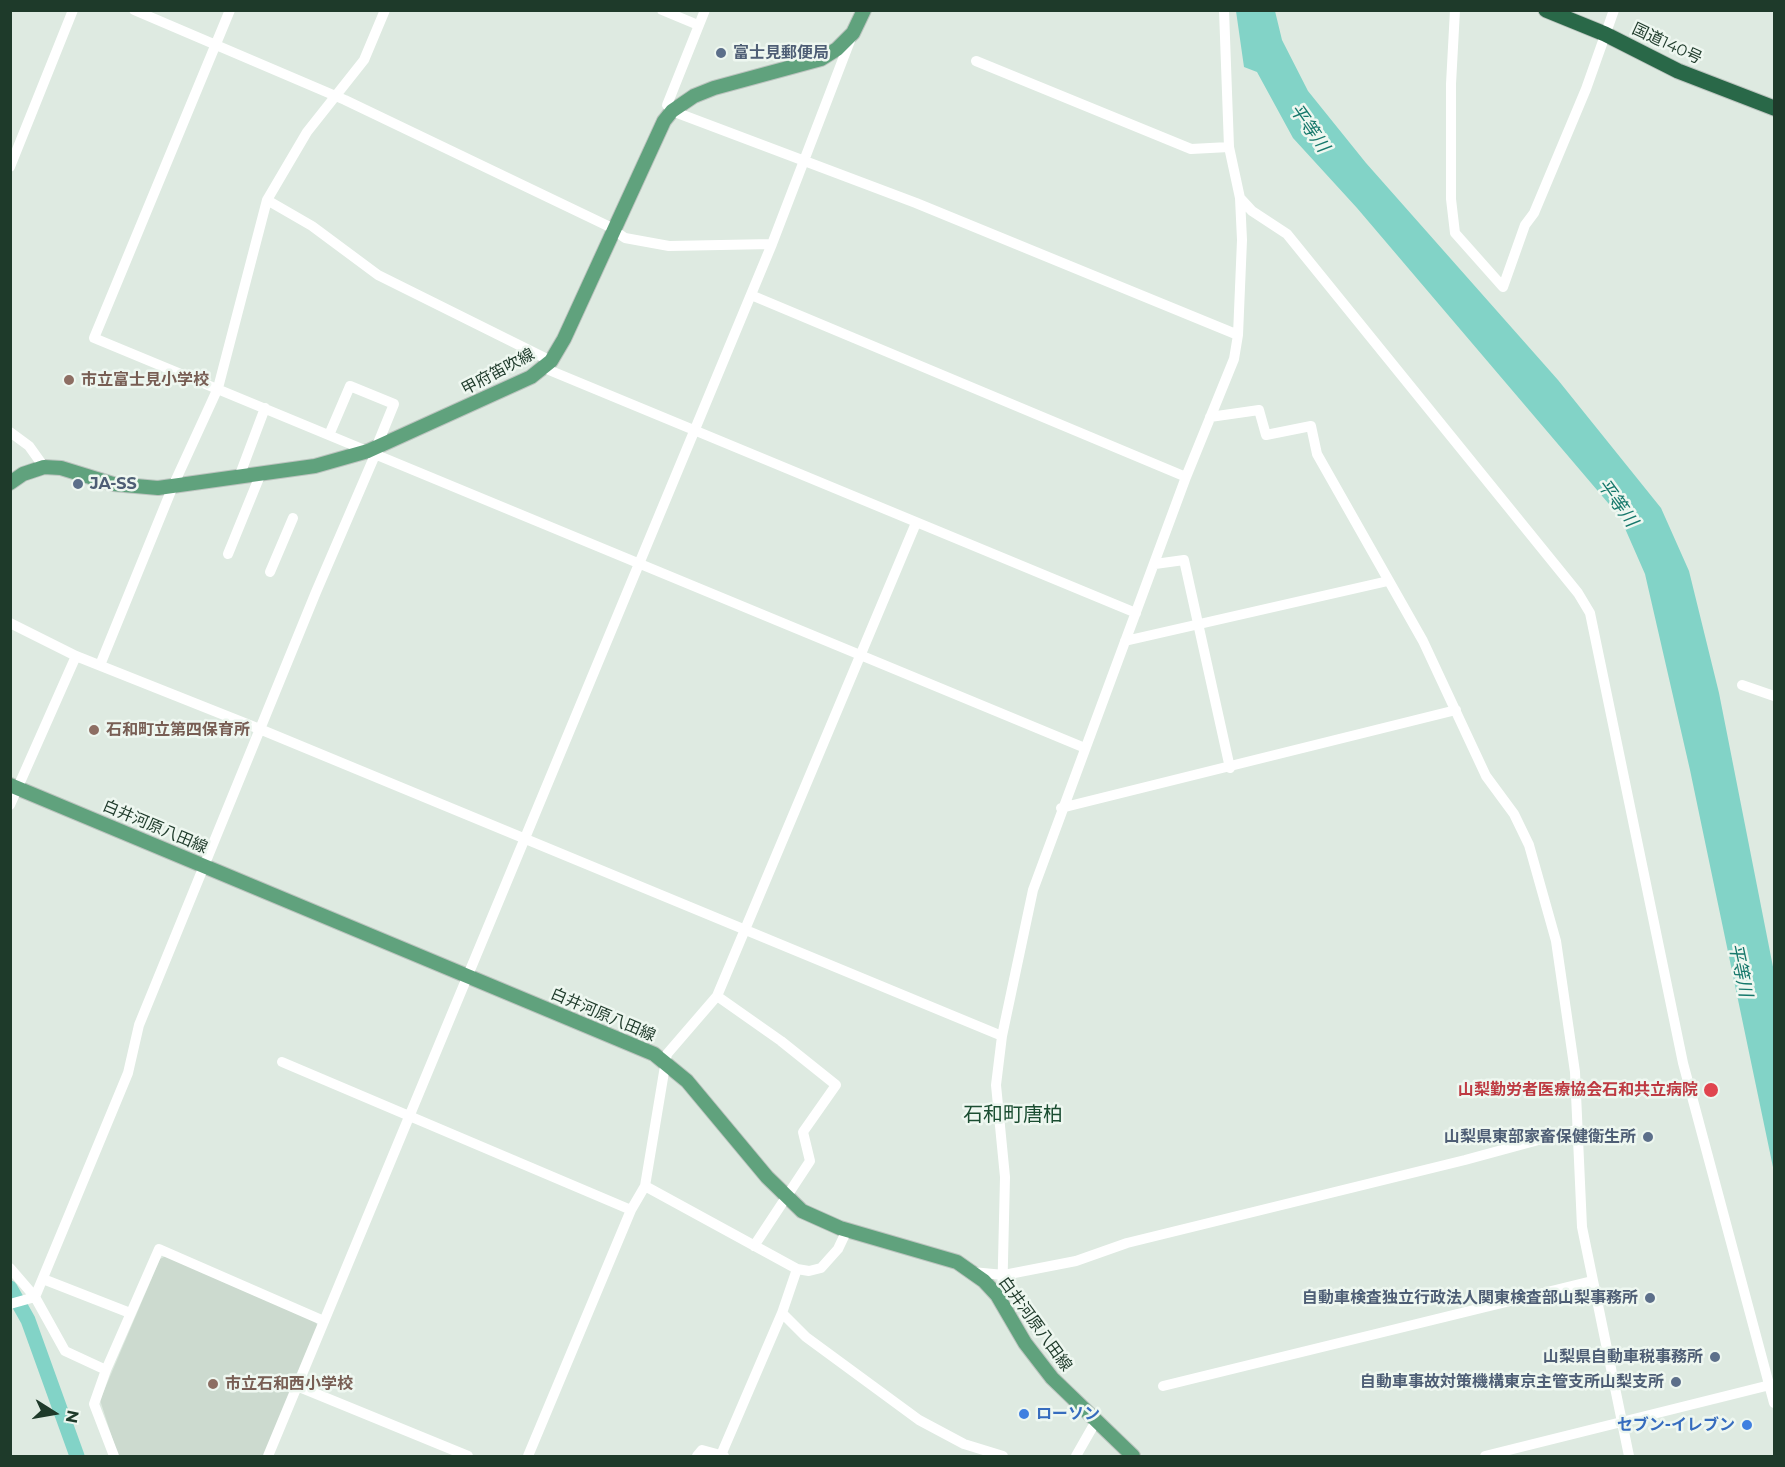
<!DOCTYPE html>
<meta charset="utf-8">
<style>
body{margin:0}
#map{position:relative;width:1785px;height:1467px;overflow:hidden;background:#deeae1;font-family:Montserrat,sans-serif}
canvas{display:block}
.frame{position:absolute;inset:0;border:12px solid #1e3a2a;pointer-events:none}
.north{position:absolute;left:24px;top:1383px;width:60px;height:60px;-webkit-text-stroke:4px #eef7f0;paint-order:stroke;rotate:101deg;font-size:16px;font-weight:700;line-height:24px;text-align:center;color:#1e3a2a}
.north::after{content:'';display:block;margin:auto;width:21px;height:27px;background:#1e3a2a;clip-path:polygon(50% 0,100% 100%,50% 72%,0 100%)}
</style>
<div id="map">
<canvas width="1785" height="1467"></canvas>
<div class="frame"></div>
<div class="north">N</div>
</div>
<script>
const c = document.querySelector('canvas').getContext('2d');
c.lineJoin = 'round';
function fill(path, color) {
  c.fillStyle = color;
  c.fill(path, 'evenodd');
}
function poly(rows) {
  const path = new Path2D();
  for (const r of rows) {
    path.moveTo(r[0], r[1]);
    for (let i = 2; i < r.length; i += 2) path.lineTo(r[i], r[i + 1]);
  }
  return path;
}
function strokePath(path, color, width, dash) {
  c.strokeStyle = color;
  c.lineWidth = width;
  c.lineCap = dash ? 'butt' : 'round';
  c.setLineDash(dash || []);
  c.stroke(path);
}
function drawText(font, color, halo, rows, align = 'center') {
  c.font = font + ' Montserrat,"Noto Sans JP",sans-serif';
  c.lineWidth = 5;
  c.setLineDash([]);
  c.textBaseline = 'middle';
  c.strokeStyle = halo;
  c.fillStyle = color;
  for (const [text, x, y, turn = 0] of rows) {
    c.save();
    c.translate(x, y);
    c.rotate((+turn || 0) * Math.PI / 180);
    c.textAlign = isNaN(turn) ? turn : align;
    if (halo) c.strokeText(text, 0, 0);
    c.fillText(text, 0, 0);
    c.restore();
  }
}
fill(poly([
 [166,1256,316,1322,318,1328,265,1456,118,1456,100,1400,160,1259]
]), '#ccdacf');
fill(poly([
 [1236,11,1275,11,1282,40,1308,91,1366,163,1558,380,1661,508,1689,571,1719,693,1774,972,1774,1172,1690,770,1645,574,1620,517,1357,208,1293,138,1257,72,1244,67]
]), '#82d3c7');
strokePath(poly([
 [10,1288,28,1320,77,1456]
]), '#82d3c7', 15);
const major = poly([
 [10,483,23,474,44,467,61,468,113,484,158,488,315,466,368,451,531,377,551,361,564,339,664,121,672,111,694,96,714,88,821,59,837,49,853,33,864,10],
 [10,785,654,1054,687,1081,767,1177,802,1211,840,1228,957,1262,984,1281,997,1295,1025,1343,1052,1378,1133,1456]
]);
const highway = poly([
 [1546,10,1605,34,1678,71,1774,108]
]);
strokePath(major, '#bcc4bf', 16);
strokePath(highway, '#bcc4bf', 17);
strokePath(poly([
 [134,10,345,100,608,226,625,238,669,246,772,244],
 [230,10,94,338,1085,748],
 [662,10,698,25],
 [705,10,667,105,672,111,916,203,1238,335],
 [1455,10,1451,84,1451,199,1455,233,1503,287,1525,225,1534,213,1586,89,1614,10],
 [976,61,1191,149,1229,147],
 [10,167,73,10],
 [1240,198,1252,211,1287,234,1578,593,1590,613,1683,1063,1774,1403],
 [267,200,312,226,378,275,551,361],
 [751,295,1186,477],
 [544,368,1136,613],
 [1210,417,1259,410,1266,435,1311,426,1317,454,1423,641,1486,776,1514,814,1529,845,1556,941,1575,1072,1582,1227,1629,1456],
 [10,432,29,446,44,467],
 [329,435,350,386,394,404,376,448],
 [239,477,265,408],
 [228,554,261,473],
 [1155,564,1184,560,1230,768],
 [270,572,293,518],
 [10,623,76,656,262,730,1002,1036],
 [1125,641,1388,581],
 [100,665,173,486,218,388,267,200,307,132,364,60,385,10],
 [1742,685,1774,696],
 [10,805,76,656],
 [1061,808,1456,710],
 [717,996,781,1041,836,1085,803,1132,810,1161,754,1246],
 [282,1062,631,1210],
 [645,1186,797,1269,809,1271,821,1268,838,1249,847,1230],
 [10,1268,35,1297,65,1351,106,1370],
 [972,1272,1004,1275,1076,1261,1127,1243,1465,1160,1579,1129],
 [43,1279,130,1313],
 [35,1297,128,1073,139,1025,316,592,375,455],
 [1002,1303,1005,1177,996,1085,1002,1036,1033,890,1186,477,1234,359,1238,335,1242,240,1240,198,1229,147,1224,10],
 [10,1304,35,1297],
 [782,1313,806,1337,919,1420,964,1444,1003,1456],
 [297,1386,468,1456],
 [1163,1386,1592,1281],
 [721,1455,782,1313,797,1269],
 [114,1456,94,1404,106,1370,159,1249,324,1321],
 [268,1456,772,244,853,33],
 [528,1456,631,1210,645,1186,667,1054,717,996,916,523],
 [697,1456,702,1450,724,1456],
 [1076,1456,1096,1421],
 [1485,1456,1774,1384]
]), '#fff', 10);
strokePath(major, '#60a27d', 14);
strokePath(highway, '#296848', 15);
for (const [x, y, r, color] of [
 [721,53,6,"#5c6f8a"],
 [69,380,6,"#8d6e63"],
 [78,484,6,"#5c6f8a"],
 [94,730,6,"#8d6e63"],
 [1711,1090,8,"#e0444e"],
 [1648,1137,6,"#5c6f8a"],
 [1650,1298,6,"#5c6f8a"],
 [1715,1357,6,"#5c6f8a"],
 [1676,1382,6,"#5c6f8a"],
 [213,1384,6,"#8d6e63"],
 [1024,1414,6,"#3f7fe0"],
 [1747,1425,6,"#3f7fe0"]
]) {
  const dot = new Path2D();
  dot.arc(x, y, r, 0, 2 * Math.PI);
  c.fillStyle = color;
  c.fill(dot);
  strokePath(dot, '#eef7f0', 2);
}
drawText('16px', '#1e3a2a', '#eef7f0', [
 ["国道140号",1667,44,25],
 ["甲府笛吹線",498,372,-28],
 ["白井河原八田線",155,827,23],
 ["白井河原八田線",603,1015,23],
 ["白井河原八田線",1035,1324,54]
]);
drawText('bold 16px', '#4e5e75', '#eef7f0', [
 ["富士見郵便局",733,53,"left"],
 ["JA-SS",90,484,"left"],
 ["山梨県東部家畜保健衛生所",1636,1137],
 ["自動車検査独立行政法人関東検査部山梨事務所",1638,1298],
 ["山梨県自動車税事務所",1703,1357],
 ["自動車事故対策機構東京主管支所山梨支所",1664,1382]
], 'right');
drawText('bold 16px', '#785e54', '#eef7f0', [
 ["市立富士見小学校",81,380],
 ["石和町立第四保育所",106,730],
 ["市立石和西小学校",225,1384]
], 'left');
drawText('bold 16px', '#be3a42', '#eef7f0', [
 ["山梨勤労者医療協会石和共立病院",1698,1090]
], 'right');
drawText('bold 16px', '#366cbe', '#eef7f0', [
 ["ローソン",1036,1414],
 ["セブン-イレブン",1735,1425,"right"]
], 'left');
drawText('italic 18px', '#16786b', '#eef7f0', [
 ["平等川",1309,128,55],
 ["平等川",1617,503,54],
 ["平等川",1740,970,78]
]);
drawText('20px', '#1a4d31', '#eef7f0', [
 ["石和町唐柏",1013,1115]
]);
</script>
